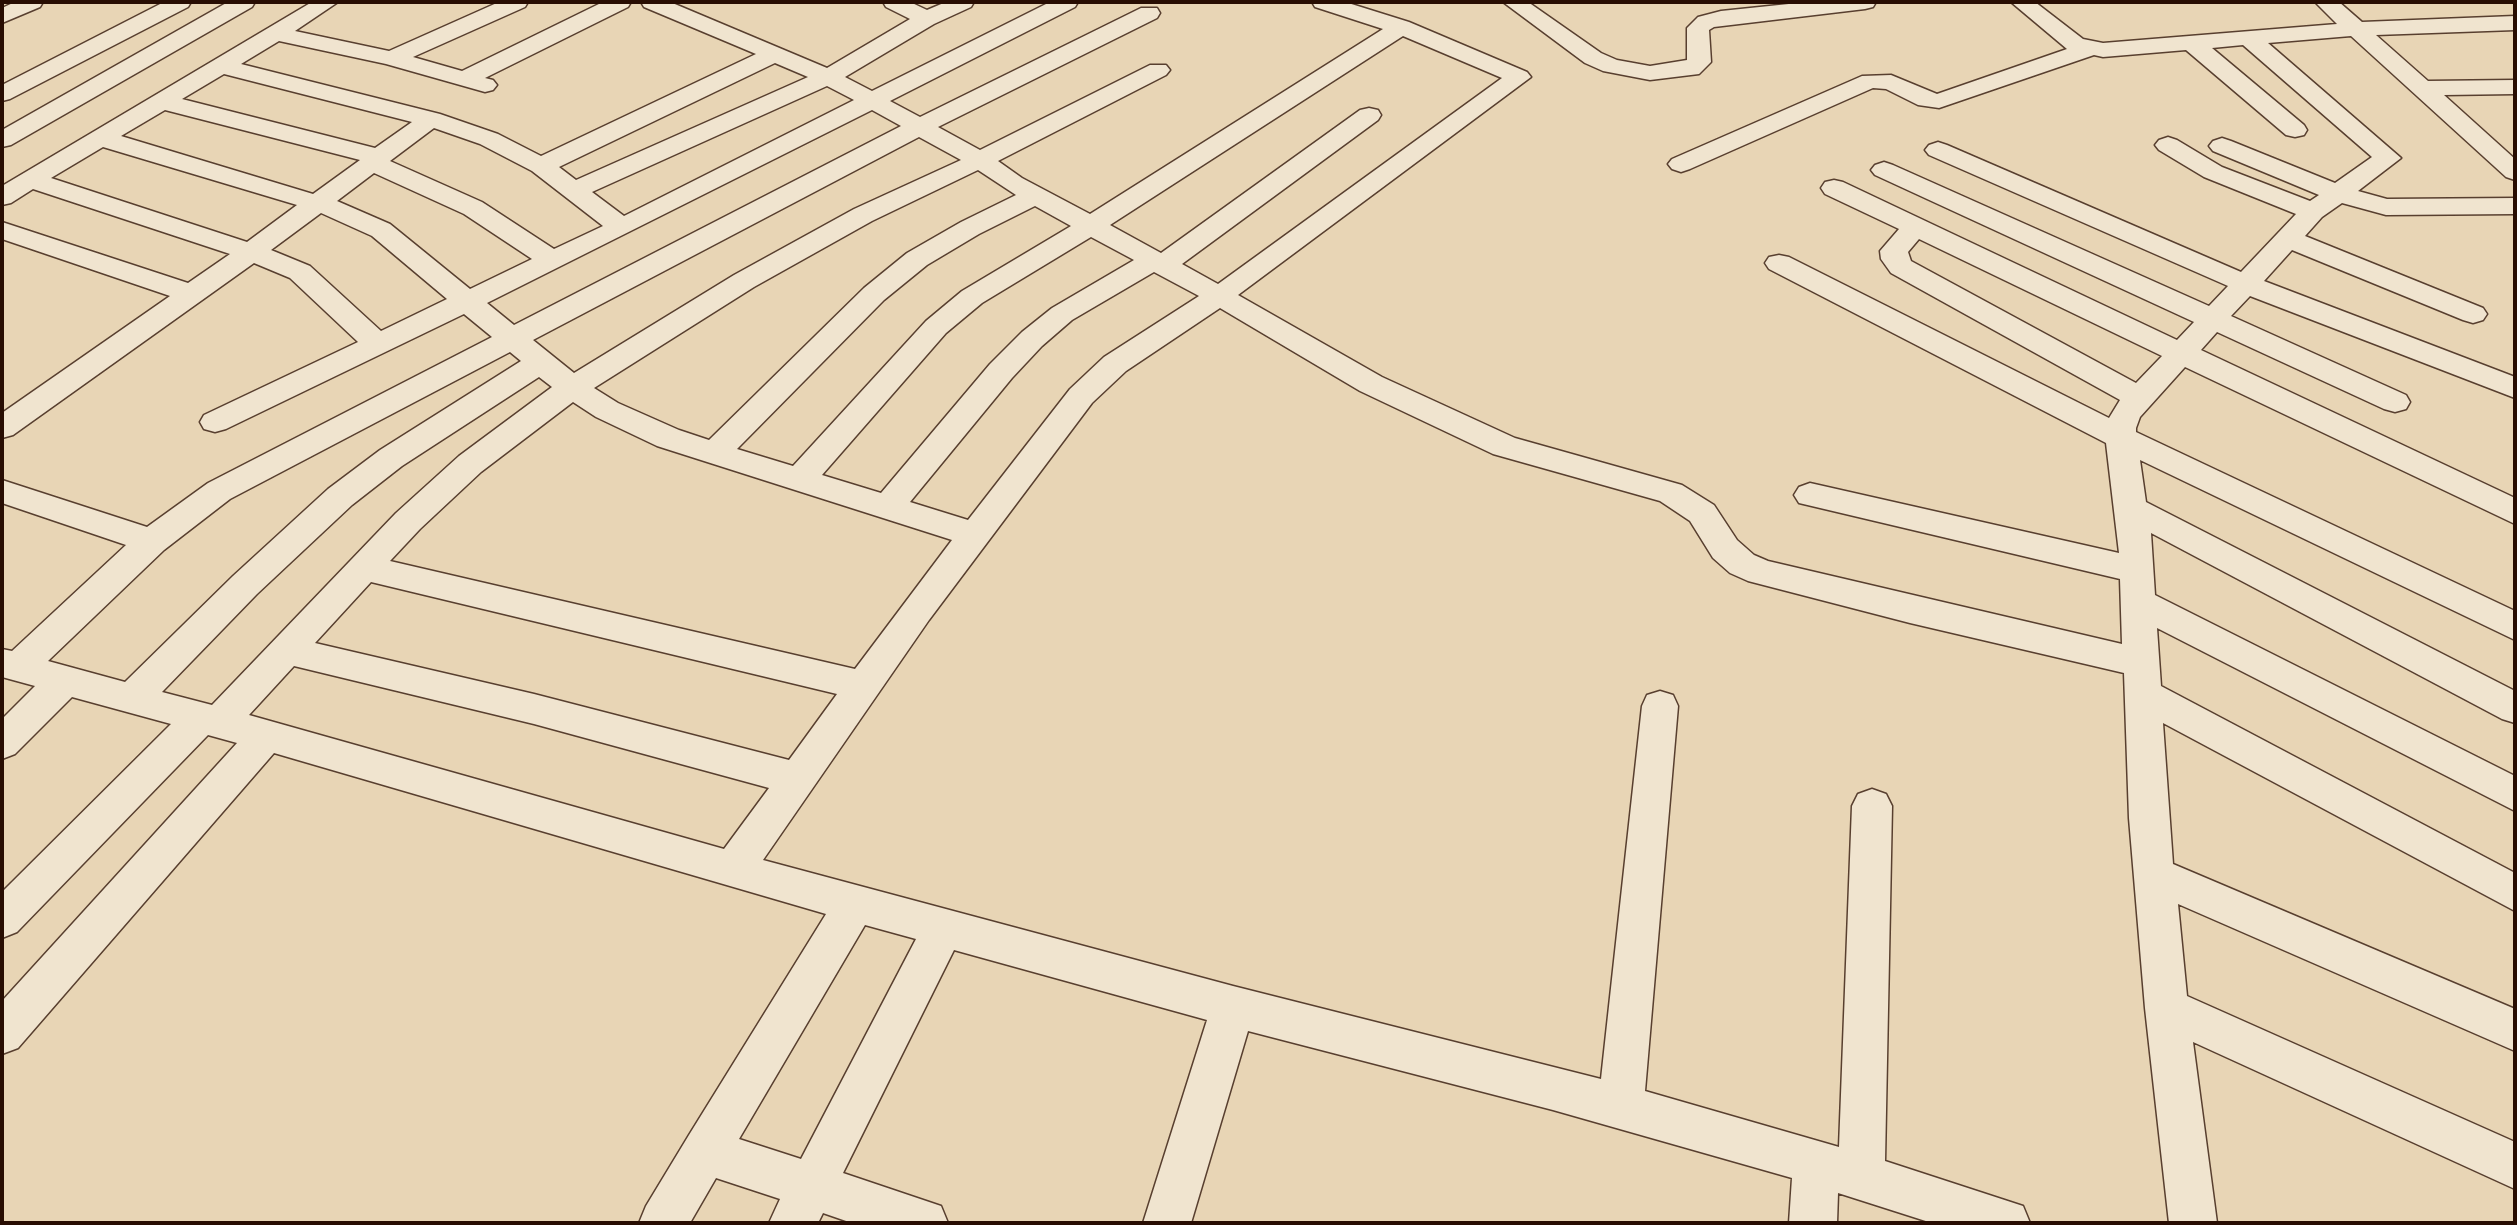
<!DOCTYPE html>
<style>
body{margin:0}
#map{position:relative;width:2517px;height:1225px;overflow:hidden;background:#e8d5b5;font-family:"IM FELL French Canon",serif}
canvas{display:block}
.frame{position:absolute;inset:0;border:4px solid #280d02;pointer-events:none}
</style>
<div id="map">
<canvas width="2517" height="1225"></canvas>
<div class="frame"></div>
</div>
<script>
const c = document.querySelector('canvas').getContext('2d');
c.lineJoin = 'round';
function poly(rows) {
  const path = new Path2D();
  for (const r of rows) {
    path.moveTo(r[0], r[1]);
    for (let i = 2; i < r.length; i += 2) path.lineTo(r[i], r[i + 1]);
  }
  return path;
}
function strokePath(path, color, width, dash) {
  c.strokeStyle = color;
  c.lineWidth = width;
  c.lineCap = dash ? 'butt' : 'round';
  c.setLineDash(dash || []);
  c.stroke(path);
}
function fill(path, color) {
  c.fillStyle = color;
  c.fill(path, 'evenodd');
}
const minor = poly([
 [15,2,43,2,40,7,2,23,2,8,15,2],
 [164,2,191,2,188,7,10,99,2,101,2,85,164,2],
 [228,2,255,2,252,7,11,145,2,147,2,130,228,2],
 [312,2,338,2,295,31,389,51,499,2,528,2,525,7,413,57,462,71,603,2,631,2,628,7,485,78,493,80,497,85,493,90,485,92,386,64,279,41,241,64,440,114,498,134,541,156,756,54,644,7,641,2,670,2,827,68,910,19,886,7,883,2,910,2,927,10,946,2,974,2,971,7,934,24,845,77,872,91,1050,2,1078,2,1075,7,890,101,920,117,1141,8,1157,8,1160,13,1157,18,938,127,980,150,1150,65,1166,65,1170,70,1166,75,998,161,1022,178,1090,214,1383,29,1315,7,1312,2,1345,2,1409,22,1527,72,1531,77,1238,295,1382,377,1515,438,1682,485,1714,505,1737,540,1754,555,1768,561,2122,644,2120,579,1799,503,1794,495,1799,487,1810,483,2119,553,2106,443,1769,269,1765,263,1769,257,1779,255,1789,257,2109,418,2120,400,1891,273,1881,259,1880,251,1899,229,1825,194,1821,188,1825,182,1834,180,1843,182,2177,340,2194,322,1875,175,1871,170,1875,165,1884,162,1893,165,2209,306,2228,286,1929,155,1925,150,1929,145,1938,142,1947,145,2241,272,2296,214,2204,177,2159,150,2155,145,2159,140,2168,137,2177,140,2222,167,2310,201,2319,195,2213,151,2209,146,2213,141,2222,138,2231,141,2335,183,2372,157,2243,45,2212,48,2304,125,2307,130,2304,135,2295,137,2286,135,2186,50,2103,57,2094,55,1939,108,1918,105,1886,89,1873,88,1690,169,1681,172,1672,169,1668,164,1672,159,1862,76,1891,75,1937,94,2067,49,2011,2,2035,2,2083,39,2103,43,2337,24,2315,2,2339,2,2362,22,2515,16,2515,30,2376,35,2428,81,2515,80,2515,94,2444,95,2515,159,2515,180,2506,177,2351,36,2268,43,2401,158,2358,191,2387,199,2515,198,2515,214,2386,215,2342,203,2322,217,2305,236,2483,308,2487,314,2483,320,2473,323,2463,320,2292,250,2264,281,2515,377,2515,398,2250,296,2231,316,2406,395,2410,402,2406,409,2395,412,2384,409,2217,332,2201,350,2515,498,2515,524,2185,367,2140,417,2136,428,2136,432,2515,611,2515,640,2140,460,2146,502,2515,691,2515,723,2502,719,2151,533,2155,595,2515,776,2515,811,2157,628,2161,686,2515,873,2515,911,2163,723,2173,864,2515,1009,2515,1051,2178,904,2187,996,2515,1142,2515,1189,2193,1042,2217,1223,2169,1223,2145,1008,2129,818,2124,673,1910,623,1748,581,1730,573,1713,558,1690,521,1660,501,1493,454,1360,391,1220,308,1126,371,1092,403,929,620,763,860,1233,986,1601,1079,1642,706,1647,695,1660,691,1673,695,1678,706,1645,1091,1839,1147,1852,806,1858,794,1872,789,1886,794,1892,806,1885,1161,2023,1206,2030,1223,1932,1223,1838,1193,1837,1223,1789,1223,1792,1178,1553,1110,1248,1031,1191,1223,1143,1223,1207,1020,954,950,843,1173,941,1206,948,1223,852,1223,823,1213,818,1223,769,1223,780,1199,716,1178,690,1223,639,1223,646,1206,689,1135,826,914,274,753,18,1048,2,1054,2,1001,237,743,208,735,17,932,2,938,2,892,171,724,72,697,15,754,2,759,2,719,35,686,2,677,2,649,12,651,126,545,2,503,2,480,147,527,208,483,492,337,464,314,226,429,215,432,204,429,200,422,204,415,358,342,290,278,254,263,13,435,2,438,2,413,170,296,2,239,2,222,188,283,230,254,33,189,11,203,2,205,2,186,312,2],
 [1403,36,1502,78,1218,284,1182,264,1378,120,1381,115,1378,110,1369,108,1360,110,1161,253,1110,225,1403,36],
 [775,63,808,77,576,180,559,167,775,63],
 [224,74,412,122,375,148,182,99,224,74],
 [827,86,854,100,624,216,592,192,827,86],
 [165,110,360,160,313,194,121,136,165,110],
 [872,110,901,126,514,325,487,303,872,110],
 [434,128,480,144,532,171,603,226,554,249,482,202,390,161,434,128],
 [919,137,961,160,854,209,734,275,574,373,533,340,919,137],
 [103,147,297,205,247,242,51,178,103,147],
 [978,170,1016,195,961,222,907,253,864,288,709,440,679,430,618,403,594,388,754,287,872,221,978,170],
 [374,173,464,214,532,259,470,289,390,224,337,201,374,173],
 [1035,206,1071,226,962,291,926,321,793,466,737,449,884,300,927,265,979,234,1035,206],
 [321,213,372,236,447,299,381,331,310,266,271,250,321,213],
 [1091,237,1134,260,1052,308,1022,332,990,364,881,493,822,475,946,333,982,303,1091,237],
 [1919,239,2162,356,2136,383,1911,261,1908,252,1919,239],
 [1154,272,1199,296,1104,357,1070,389,968,520,910,502,1012,378,1042,346,1072,320,1154,272],
 [510,352,521,361,380,450,328,489,233,576,125,682,48,661,164,550,230,499,510,352],
 [539,377,552,387,459,456,396,513,212,705,162,692,257,594,352,505,402,466,539,377],
 [573,402,596,417,657,446,952,540,855,669,390,561,420,529,481,472,573,402],
 [371,582,837,694,789,760,534,694,315,643,371,582],
 [294,666,534,724,769,788,724,849,249,715,294,666],
 [865,925,916,939,801,1159,739,1139,865,925],
 [1503,2,1528,2,1601,53,1617,60,1650,66,1687,60,1687,28,1698,17,1721,11,1808,2,1876,2,1873,7,1865,9,1714,27,1709,30,1711,62,1699,74,1650,80,1603,71,1585,63,1503,2]
]);
strokePath(minor, '#583f2f', 3);
fill(minor, '#f0e4cf');
</script>
